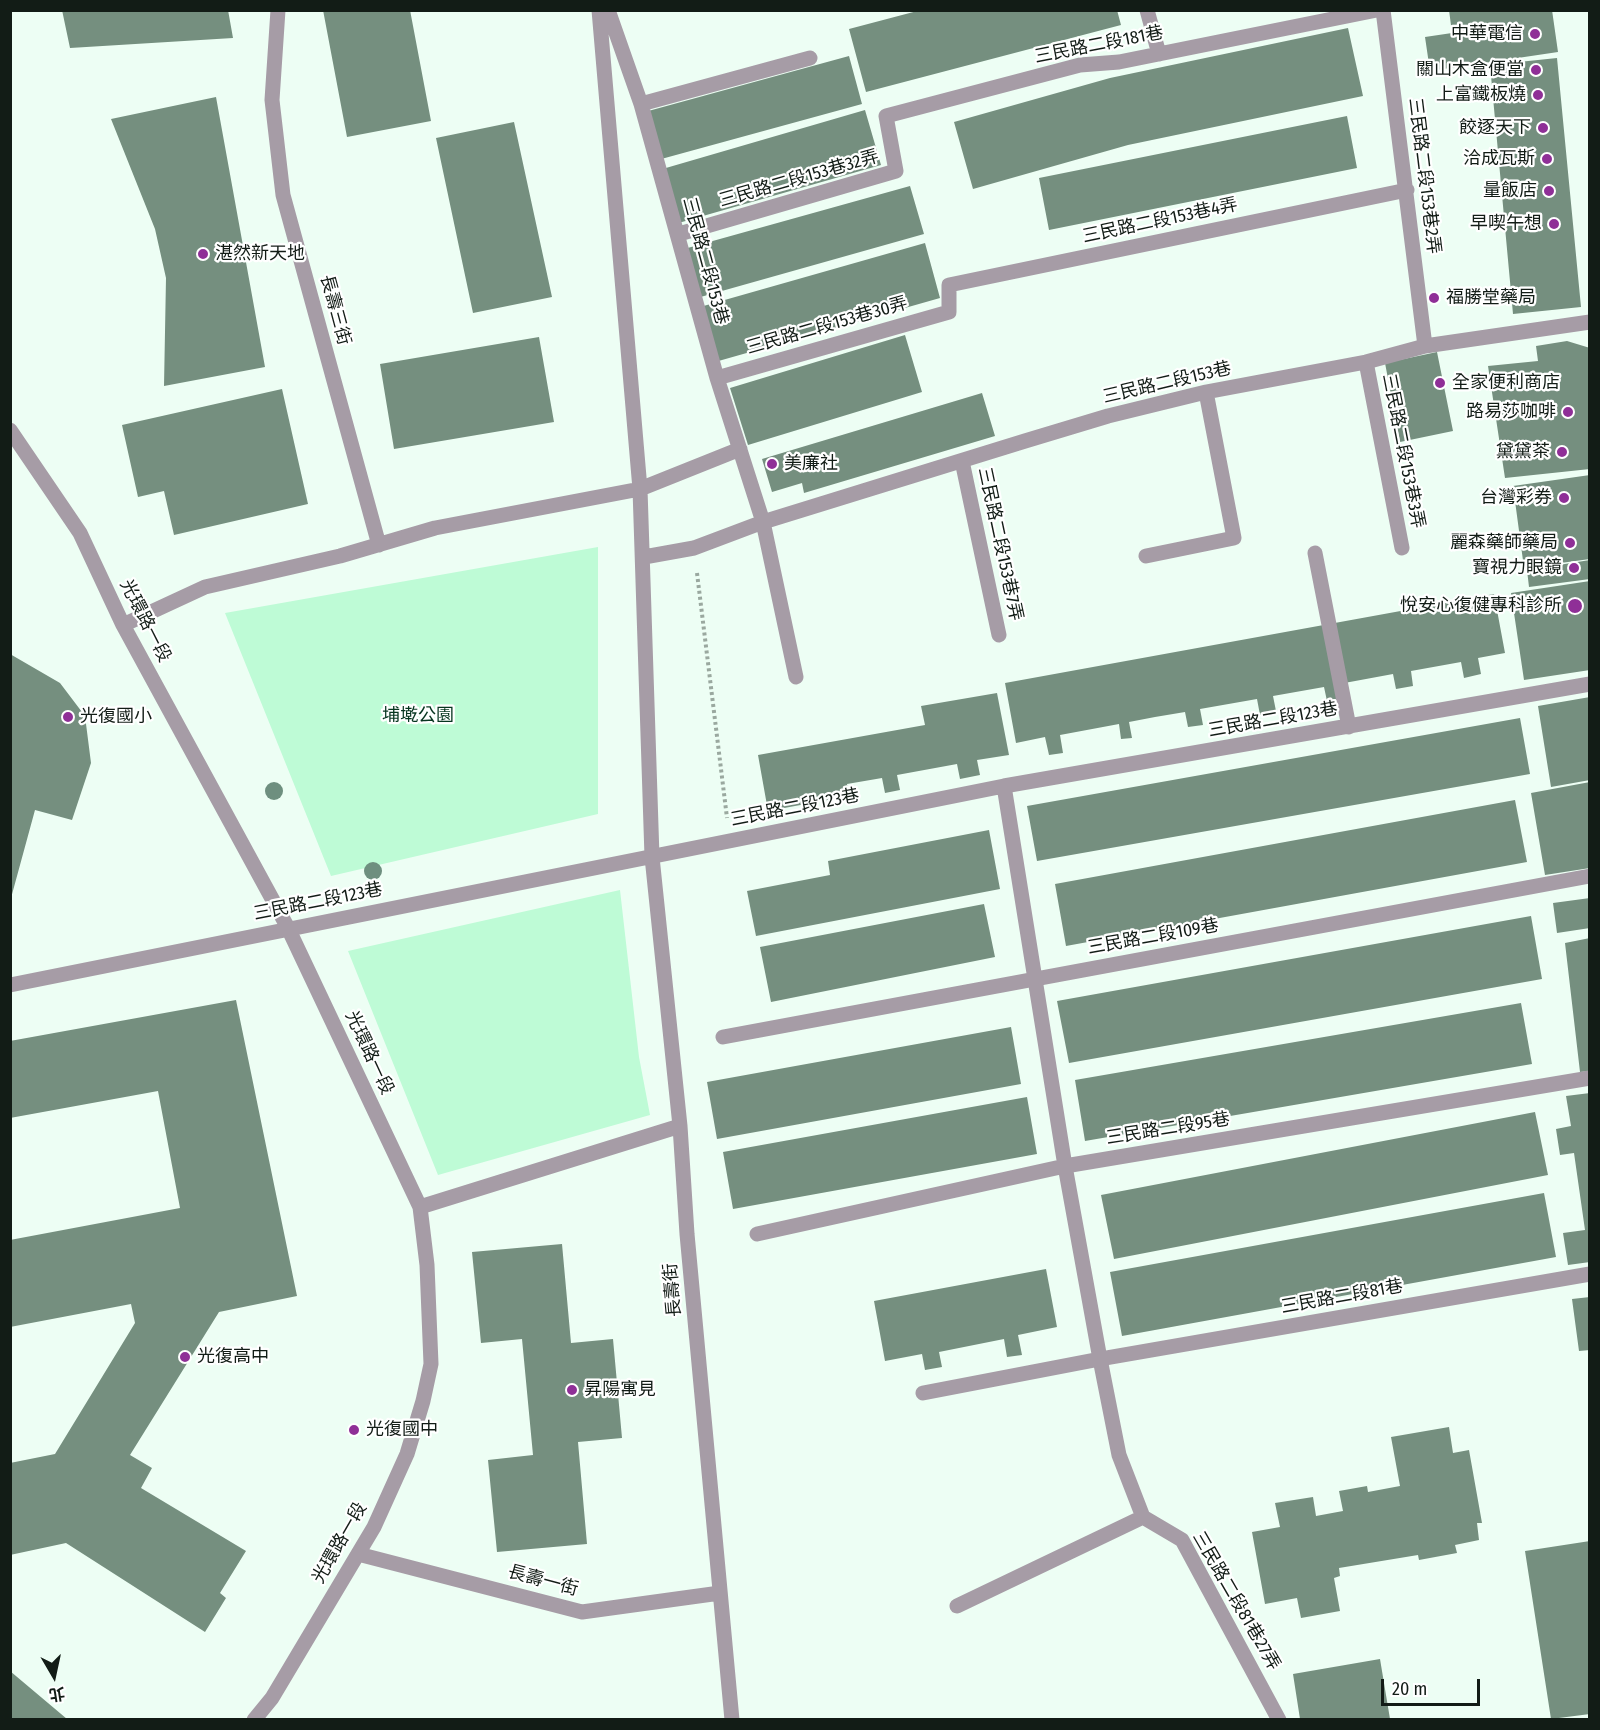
<!DOCTYPE html>
<meta charset="utf-8">
<style>
body{margin:0}
#map{position:relative;width:1600px;height:1730px;overflow:hidden;background:#edfef4;font-family:"Fira Sans Condensed","Noto Sans TC",sans-serif}
canvas{display:block}
.frame{position:absolute;inset:0;border:12px solid #121c16;pointer-events:none}
.north{position:absolute;left:24px;top:1646px;width:60px;height:60px;-webkit-text-stroke:4px #fff;paint-order:stroke;rotate:171deg;font-size:16px;font-weight:700;line-height:24px;text-align:center;color:#121c16}
.north::after{content:'';display:block;margin:auto;width:21px;height:27px;background:#121c16;clip-path:polygon(50% 0,100% 100%,50% 72%,0 100%)}
.scale{position:absolute;left:1381px;top:1679px;width:99px;height:27px;box-sizing:border-box;border:3px solid #121c16;border-top:0;padding-left:8px;font-size:18px;line-height:21px;white-space:nowrap;color:#121c16;-webkit-text-stroke:4px #fff;paint-order:stroke}
</style>
<div id="map">
<canvas width="1600" height="1730"></canvas>
<div class="frame"></div>
<div class="north">北</div>
<div class="scale">20 m</div>
</div>
<script>
const c = document.querySelector('canvas').getContext('2d');
c.lineJoin = 'round';
function fill(path, color) {
  c.fillStyle = color;
  c.fill(path, 'evenodd');
}
function poly(rows) {
  const path = new Path2D();
  for (const r of rows) {
    path.moveTo(r[0], r[1]);
    for (let i = 2; i < r.length; i += 2) path.lineTo(r[i], r[i + 1]);
  }
  return path;
}
function strokePath(path, color, width, dash) {
  c.strokeStyle = color;
  c.lineWidth = width;
  c.lineCap = dash ? 'butt' : 'round';
  c.setLineDash(dash || []);
  c.stroke(path);
}
function drawText(font, color, halo, rows, align = 'center') {
  c.font = font + ' "Fira Sans Condensed","Noto Sans TC",sans-serif';
  c.lineWidth = 4.5;
  c.setLineDash([]);
  c.textBaseline = 'middle';
  c.strokeStyle = halo;
  c.fillStyle = color;
  for (const [text, x, y, turn = 0] of rows) {
    c.save();
    c.translate(x, y);
    c.rotate((+turn || 0) * Math.PI / 180);
    c.textAlign = isNaN(turn) ? turn : align;
    if (halo) c.strokeText(text, 0, 0);
    c.fillText(text, 0, 0);
    c.restore();
  }
}
fill(poly([
 [598,547,598,814,331,876,225,613],
 [620,890,639,1057,650,1115,438,1175,348,951]
]), '#befbd6');
fill(poly([
 [62,10,228,10,233,38,70,48],
 [323,10,410,10,431,121,347,137],
 [921,10,1117,10,1121,25,866,92,849,29],
 [1449,10,1552,10,1558,52,1430,71,1425,37,1452,33],
 [1348,28,1363,96,1128,145,973,189,954,122,1110,78],
 [849,56,862,104,654,161,641,113],
 [1557,58,1581,307,1513,314,1490,65],
 [216,97,265,367,164,386,166,278,155,229,111,119],
 [865,110,881,165,675,224,659,170],
 [1347,116,1357,168,1049,230,1039,178],
 [514,122,552,297,473,313,436,138],
 [910,186,924,234,697,298,684,249],
 [925,243,940,298,715,362,700,307],
 [905,335,922,392,748,445,730,388],
 [539,337,554,422,394,449,380,364],
 [1567,341,1590,348,1590,469,1505,478,1488,366,1538,361,1536,346],
 [1437,352,1453,431,1400,442,1385,363],
 [282,389,308,504,174,535,164,491,138,497,122,425],
 [982,393,995,436,804,493,802,483,772,492,762,459],
 [1590,475,1590,559,1524,568,1513,486],
 [1590,560,1590,579,1529,587,1527,570],
 [1590,581,1590,670,1524,680,1511,593],
 [1494,594,1505,653,1478,658,1481,674,1464,678,1461,662,1411,671,1413,686,1396,689,1393,674,1339,684,1342,698,1327,701,1324,687,1273,696,1276,711,1260,715,1257,699,1200,709,1203,725,1188,727,1185,712,1155,717,1129,722,1132,738,1121,739,1119,724,1060,735,1063,753,1049,755,1045,737,1016,743,1005,683],
 [10,654,60,683,85,716,91,763,72,820,35,810,11,898],
 [997,693,1009,755,977,760,980,775,960,779,957,764,897,775,900,790,885,793,882,778,847,784,849,796,768,811,758,755,925,725,921,706],
 [1590,697,1590,780,1551,787,1538,706],
 [1520,718,1530,774,1037,861,1027,806],
 [1590,782,1590,868,1545,875,1531,793],
 [1515,800,1527,862,1066,946,1055,884],
 [989,830,1000,889,756,936,747,891,830,875,828,861],
 [1590,898,1590,928,1557,933,1553,903],
 [984,904,995,957,771,1002,760,947],
 [1531,916,1542,979,1069,1063,1057,1001],
 [1590,938,1590,1071,1580,1072,1565,943],
 [236,1000,297,1296,219,1312,130,1455,152,1468,141,1488,246,1551,220,1593,226,1598,205,1632,66,1543,10,1555,10,1463,55,1454,135,1323,131,1304,10,1327,10,1240,180,1208,158,1091,10,1118,10,1041],
 [1521,1003,1532,1064,1085,1141,1075,1080],
 [1011,1027,1021,1084,717,1139,707,1082],
 [1590,1093,1590,1262,1568,1265,1563,1233,1585,1230,1574,1153,1560,1155,1556,1129,1571,1126,1566,1096],
 [1027,1097,1037,1154,733,1209,723,1152],
 [1535,1112,1548,1175,1114,1259,1101,1195],
 [1544,1193,1556,1257,1122,1336,1110,1272],
 [562,1244,571,1343,613,1339,622,1438,578,1442,587,1544,497,1552,488,1460,533,1455,522,1339,481,1343,472,1252],
 [1046,1269,1057,1327,1018,1335,1022,1355,1007,1357,1004,1339,939,1352,942,1367,925,1370,922,1354,885,1361,874,1301],
 [1590,1297,1590,1350,1579,1351,1572,1299],
 [1449,1427,1453,1453,1469,1450,1482,1523,1477,1523,1479,1540,1455,1545,1457,1553,1419,1560,1418,1555,1339,1568,1340,1576,1334,1578,1340,1611,1301,1618,1297,1598,1265,1604,1252,1532,1280,1527,1275,1503,1313,1497,1316,1516,1343,1511,1339,1491,1367,1486,1368,1492,1400,1486,1391,1437],
 [1590,1541,1590,1714,1551,1719,1525,1551],
 [1380,1659,1390,1719,1300,1719,1293,1674],
 [10,1671,67,1719,10,1719]
]), '#758f7f');
strokePath(poly([
 [697,573,727,818]
]), '#9aa89f', 4, [3, 3]);
strokePath(poly([
 [278,10,272,100,283,195,379,545],
 [599,10,640,489,652,857,680,1126,687,1234,732,1720],
 [608,10,641,104,717,378,763,522,796,677],
 [1147,10,1159,54],
 [1383,10,1425,346],
 [641,104,810,58],
 [679,234,896,171,886,116,1080,65,1119,62,1377,10],
 [1366,362,1402,548],
 [717,378,949,312,949,285,1407,190],
 [10,430,80,533,123,625,288,928,420,1207,427,1265,431,1364,423,1401,407,1454,374,1527,272,1698,254,1720],
 [962,461,999,635],
 [1315,553,1349,727],
 [1146,556,1234,538,1206,392],
 [644,557,694,548,763,522,1025,441,1108,416,1206,392,1366,362,1425,346,1590,322],
 [123,625,205,587,340,556,435,528,640,489,740,449],
 [10,985,1004,786,1590,684],
 [723,1037,1590,876],
 [420,1207,680,1126],
 [757,1234,1065,1166,1590,1078],
 [923,1393,1100,1359,1590,1274],
 [1143,1517,1182,1540,1279,1720],
 [358,1554,582,1612,720,1593],
 [957,1606,1143,1517,1119,1455,1100,1359,1065,1166,1004,786]
]), '#a69ca6', 15);
c.fillStyle = '#6e8f7f';
for (const [x, y] of [
 [274,791],
 [373,871]
]) {
  c.beginPath();
  c.arc(x, y, 9, 0, 2 * Math.PI);
  c.fill();
}
for (const [x, y, r, color] of [
 [1535,34,6,"#8f2f97"],
 [1536,70,6,"#8f2f97"],
 [1538,95,6,"#8f2f97"],
 [1543,128,6,"#8f2f97"],
 [1547,159,6,"#8f2f97"],
 [1549,191,6,"#8f2f97"],
 [1554,224,6,"#8f2f97"],
 [203,254,6,"#8f2f97"],
 [1434,298,6,"#8f2f97"],
 [1440,383,6,"#8f2f97"],
 [1568,412,6,"#8f2f97"],
 [1562,452,6,"#8f2f97"],
 [772,464,6,"#8f2f97"],
 [1564,498,6,"#8f2f97"],
 [1570,543,6,"#8f2f97"],
 [1574,568,6,"#8f2f97"],
 [1575,606,8,"#8f2f97"],
 [68,717,6,"#8f2f97"],
 [185,1357,6,"#8f2f97"],
 [572,1390,6,"#8f2f97"],
 [354,1430,6,"#8f2f97"]
]) {
  const dot = new Path2D();
  dot.arc(x, y, r, 0, 2 * Math.PI);
  c.fillStyle = color;
  c.fill(dot);
  strokePath(dot, '#fff', 2);
}
drawText('18px', '#121c16', '#fff', [
 ["中華電信",1523,34],
 ["關山木盒便當",1524,70],
 ["上富鐵板燒",1526,95],
 ["餃逐天下",1531,128],
 ["洽成瓦斯",1535,159],
 ["量飯店",1537,191],
 ["早喫午想",1542,224],
 ["湛然新天地",215,254,"left"],
 ["福勝堂藥局",1446,298,"left"],
 ["全家便利商店",1452,383,"left"],
 ["路易莎咖啡",1556,412],
 ["黛黛茶",1550,452],
 ["美廉社",784,464,"left"],
 ["台灣彩券",1552,498],
 ["麗森藥師藥局",1558,543],
 ["寶視力眼鏡",1562,568],
 ["悅安心復健專科診所",1562,606],
 ["光復國小",80,717,"left"],
 ["光復高中",197,1357,"left"],
 ["昇陽寓見",584,1390,"left"],
 ["光復國中",366,1430,"left"]
], 'right');
drawText('18px', '#121c16', '#fff', [
 ["三民路二段181巷",1099,45,-11],
 ["三民路二段153巷2弄",1424,176,83],
 ["三民路二段153巷32弄",799,179,-16],
 ["三民路二段153巷4弄",1160,221,-12],
 ["三民路二段153巷",705,261,75],
 ["長壽三街",335,310,75],
 ["三民路二段153巷30弄",827,326,-16],
 ["三民路二段153巷",1167,383,-13],
 ["三民路二段153巷3弄",1403,451,79],
 ["三民路二段153巷7弄",1000,544,78],
 ["光環路一段",145,621,63],
 ["三民路二段123巷",1273,720,-10],
 ["三民路二段123巷",795,808,-11],
 ["三民路二段123巷",318,902,-11],
 ["三民路二段109巷",1153,937,-10],
 ["光環路一段",369,1053,65],
 ["三民路二段95巷",1168,1129,-9],
 ["長壽街",673,1290,-95],
 ["三民路二段81巷",1342,1297,-10],
 ["光環路一段",340,1543,-60],
 ["長壽一街",543,1581,15],
 ["三民路二段81巷27弄",1236,1601,60]
]);
drawText('18px', '#06351f', '#fff', [
 ["埔墘公園",418,716]
]);
</script>
